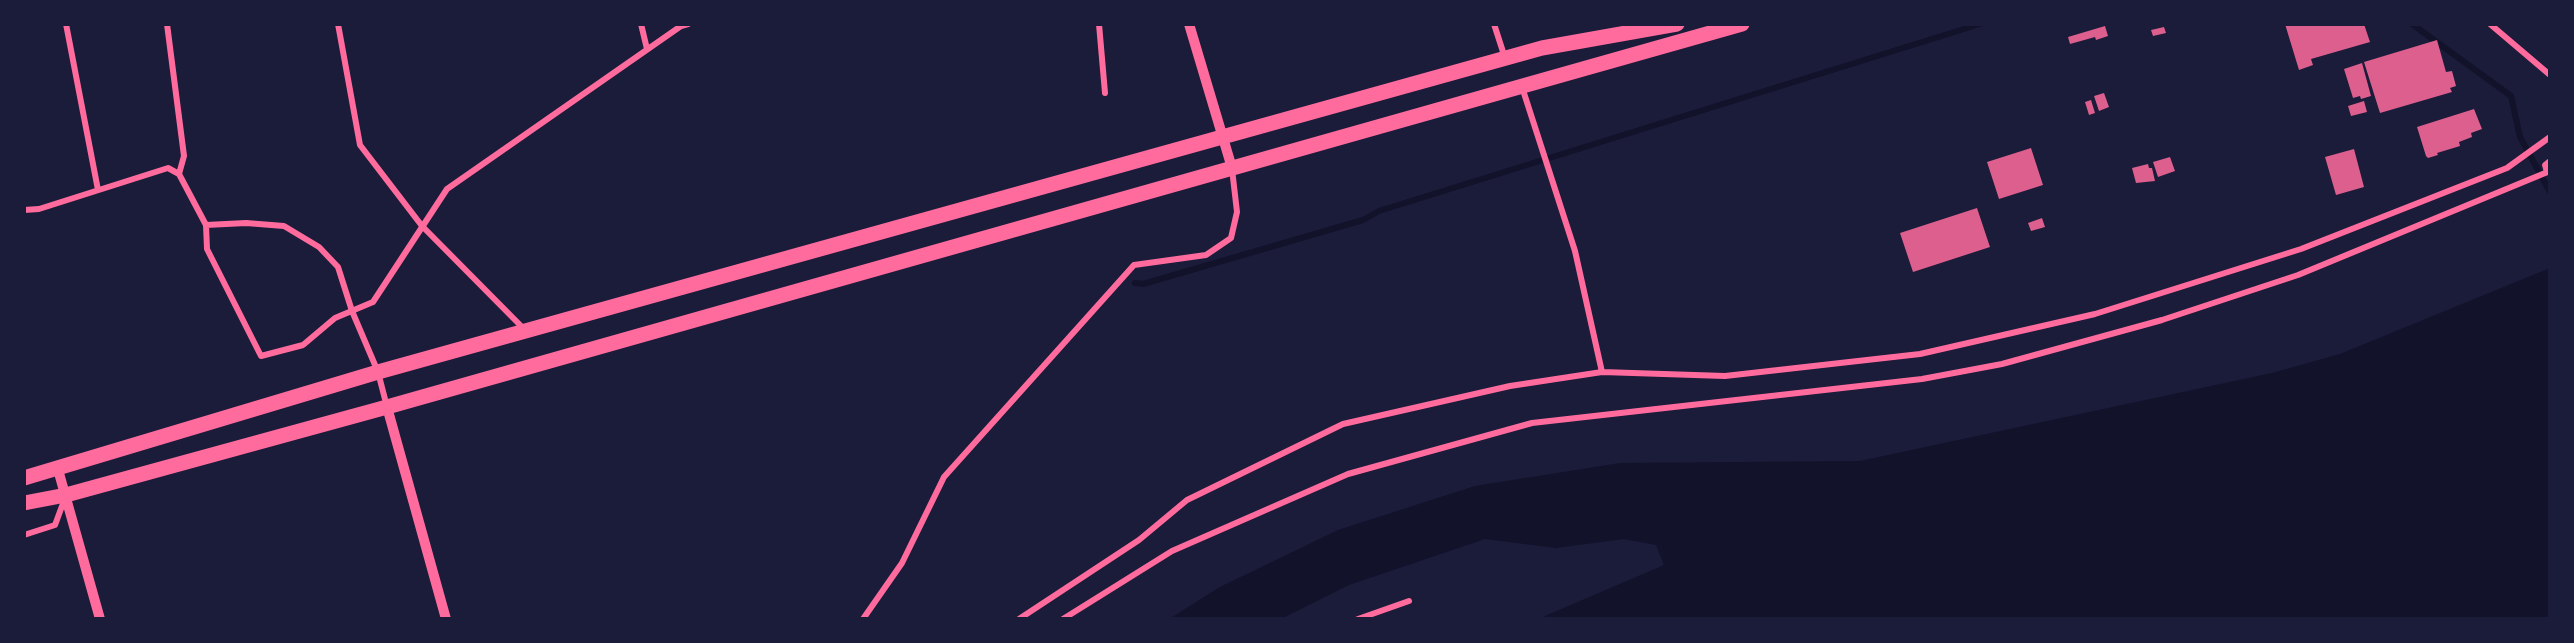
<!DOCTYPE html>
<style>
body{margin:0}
#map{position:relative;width:2574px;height:643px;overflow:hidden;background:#1b1b3a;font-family:"Titillium Web",sans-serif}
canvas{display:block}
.frame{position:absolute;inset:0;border:26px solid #1b1b3a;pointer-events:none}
</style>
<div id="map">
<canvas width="2574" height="643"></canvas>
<div class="frame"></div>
</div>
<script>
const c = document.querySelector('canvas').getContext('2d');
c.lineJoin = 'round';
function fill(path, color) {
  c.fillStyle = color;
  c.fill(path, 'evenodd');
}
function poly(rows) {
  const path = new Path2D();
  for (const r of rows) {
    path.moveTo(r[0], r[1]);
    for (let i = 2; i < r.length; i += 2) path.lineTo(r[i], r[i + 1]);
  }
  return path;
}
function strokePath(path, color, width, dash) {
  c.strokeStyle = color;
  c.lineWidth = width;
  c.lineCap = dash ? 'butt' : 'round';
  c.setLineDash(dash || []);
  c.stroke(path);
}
fill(poly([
 [2550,268,2550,619,1538,619,1664,565,1656,545,1624,539,1556,548,1485,539,1349,585,1281,619,1169,619,1220,587,1338,530,1475,486,1620,463,1860,461,2272,373,2340,354]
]), '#12122b');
strokePath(poly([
 [2412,24,2511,96,2520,137,2550,192],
 [1135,283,1143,284,1363,220,1379,211,1980,24]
]), '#12122b', 6);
fill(poly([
 [2285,24,2364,24,2370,42,2311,59,2313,65,2299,70],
 [2105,26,2108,36,2096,40,2095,37,2070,44,2068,37],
 [2164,27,2166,33,2153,36,2151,30],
 [2437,40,2446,72,2452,71,2456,86,2450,88,2452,92,2380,113,2364,62],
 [2362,63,2371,96,2361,99,2360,96,2353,98,2344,69],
 [2104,93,2109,107,2099,111,2094,96],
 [2091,100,2095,113,2089,115,2085,102],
 [2364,101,2367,112,2351,116,2348,106],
 [2474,109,2482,129,2471,133,2472,137,2459,142,2460,146,2437,153,2438,155,2428,158,2426,156,2417,127],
 [2031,148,2043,185,1999,199,1987,162],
 [2354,149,2364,187,2336,195,2325,157],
 [2170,157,2175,171,2158,177,2153,162],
 [2148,164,2149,168,2152,168,2155,181,2136,183,2132,168],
 [1977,208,1990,247,1913,272,1900,233],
 [2042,218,2045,227,2031,231,2028,223]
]), '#dd5f8e');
strokePath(poly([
 [66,24,98,190],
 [167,24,184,156,179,174],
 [338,24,360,145,422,226,525,330],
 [641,24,647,49],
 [1099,24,1105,93],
 [1494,24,1505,58],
 [2490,24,2550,75],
 [1522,87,1575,251,1602,372],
 [2547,172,2545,165,2550,161],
 [24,210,39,209,168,168,179,174,206,225,246,223,284,226,319,247,338,267,352,311,378,372,387,407],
 [206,225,207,249,261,356,303,345,335,318,373,302,447,189,681,26,688,24],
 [24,535,55,525,65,498],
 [863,619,902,563,944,477,1134,265,1206,255,1231,238,1237,212,1232,169],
 [1019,619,1139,540,1187,500,1343,424,1510,386,1602,372,1725,376,1920,354,2095,314,2301,249,2507,168,2550,137],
 [1063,619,1172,551,1348,474,1532,423,1922,379,2002,364,2162,320,2298,275,2550,171],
 [1358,619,1409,601]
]), '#ff6b9d', 6);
strokePath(poly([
 [1189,24,1232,168],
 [387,407,446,619],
 [57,466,100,619]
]), '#ff6b9d', 10);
strokePath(poly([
 [24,478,378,372,1542,48,1677,24],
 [24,503,66,495,387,407,1742,24]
]), '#ff6b9d', 15);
</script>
